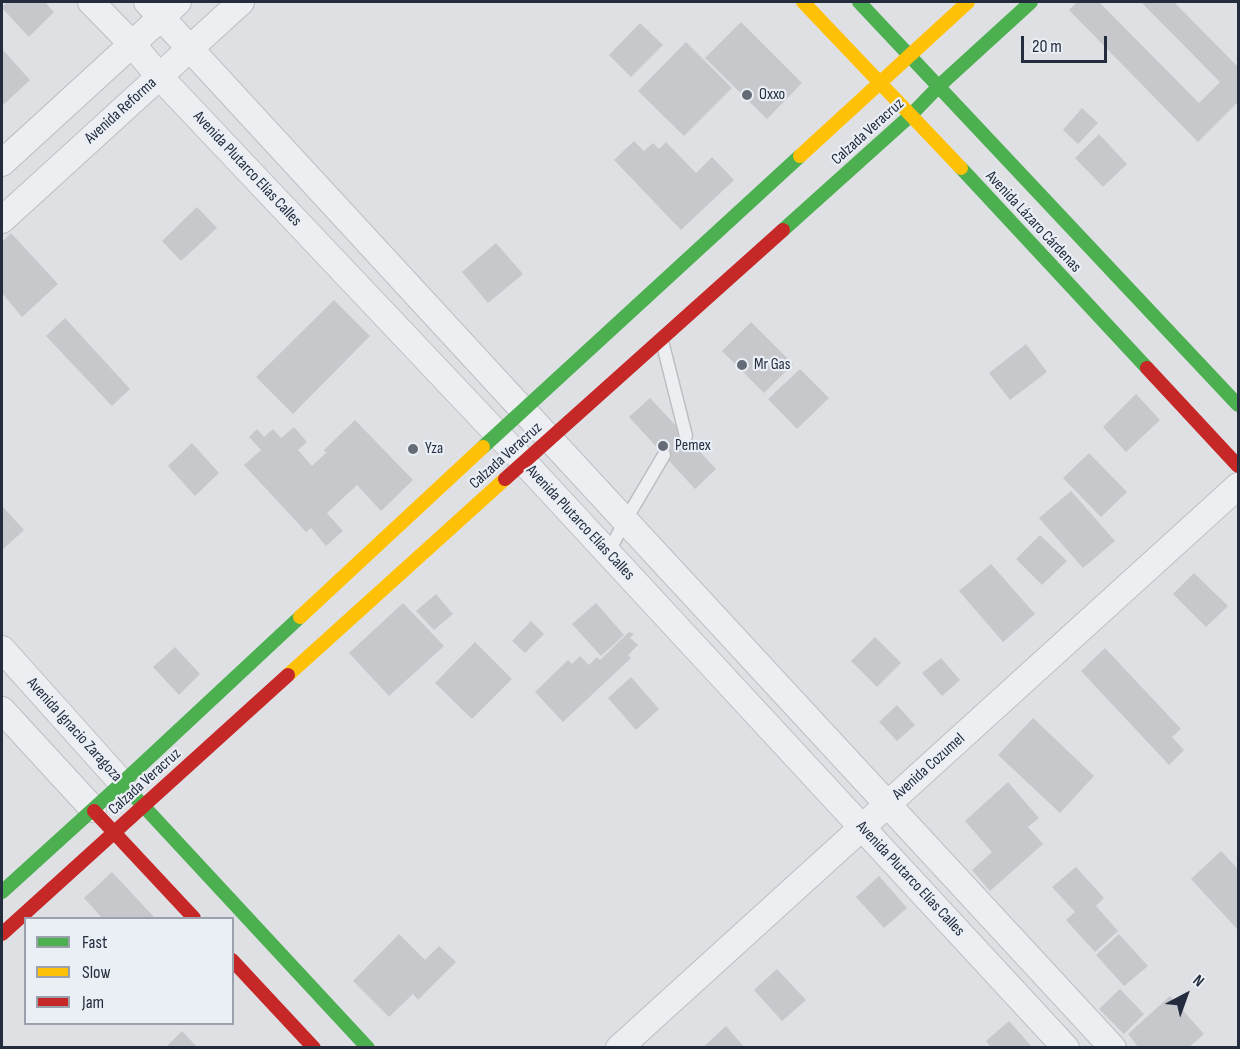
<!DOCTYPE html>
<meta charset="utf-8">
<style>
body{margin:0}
#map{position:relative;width:1240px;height:1049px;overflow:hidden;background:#dee0e4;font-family:"Sofia Sans Condensed",sans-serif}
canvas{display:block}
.frame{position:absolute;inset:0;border:3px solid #242d3e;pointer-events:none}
.legend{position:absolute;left:24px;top:917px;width:210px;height:108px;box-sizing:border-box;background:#eaeef5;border:2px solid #9ba1ac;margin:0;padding:8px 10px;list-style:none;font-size:18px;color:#242d3e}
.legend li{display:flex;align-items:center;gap:12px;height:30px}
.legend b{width:30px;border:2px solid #9ba1ac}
.north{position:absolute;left:1156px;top:965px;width:60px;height:60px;-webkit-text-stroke:4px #eaeef5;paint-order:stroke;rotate:41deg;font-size:16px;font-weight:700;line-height:24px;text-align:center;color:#242d3e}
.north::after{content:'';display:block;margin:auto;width:21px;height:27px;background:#242d3e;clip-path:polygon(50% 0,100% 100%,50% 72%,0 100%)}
.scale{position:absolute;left:1021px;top:36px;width:86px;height:27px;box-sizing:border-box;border:3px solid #242d3e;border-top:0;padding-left:8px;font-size:18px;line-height:21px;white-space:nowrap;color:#242d3e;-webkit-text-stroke:4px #eaeef5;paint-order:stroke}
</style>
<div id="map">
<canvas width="1240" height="1049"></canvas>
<div class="frame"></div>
<ul class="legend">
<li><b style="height:8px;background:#4caf50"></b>Fast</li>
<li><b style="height:8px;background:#ffc107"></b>Slow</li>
<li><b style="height:8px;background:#c62828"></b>Jam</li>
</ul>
<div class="north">N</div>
<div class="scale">20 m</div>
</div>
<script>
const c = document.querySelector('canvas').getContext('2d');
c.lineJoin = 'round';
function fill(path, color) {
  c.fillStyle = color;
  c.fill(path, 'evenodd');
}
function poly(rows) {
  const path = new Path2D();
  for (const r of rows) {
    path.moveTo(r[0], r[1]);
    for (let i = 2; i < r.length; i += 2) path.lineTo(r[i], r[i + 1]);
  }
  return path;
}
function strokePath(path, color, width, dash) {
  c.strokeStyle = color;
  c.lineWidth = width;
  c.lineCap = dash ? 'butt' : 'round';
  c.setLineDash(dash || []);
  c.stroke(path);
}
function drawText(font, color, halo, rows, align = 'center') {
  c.font = font + ' "Sofia Sans Condensed",sans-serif';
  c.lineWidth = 4.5;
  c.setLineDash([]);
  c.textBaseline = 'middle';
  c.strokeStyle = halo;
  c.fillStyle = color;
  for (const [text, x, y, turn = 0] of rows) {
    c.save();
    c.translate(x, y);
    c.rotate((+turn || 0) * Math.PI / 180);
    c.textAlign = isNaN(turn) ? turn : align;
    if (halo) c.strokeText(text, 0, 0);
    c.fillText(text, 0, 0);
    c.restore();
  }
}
fill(poly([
 [7,2,45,2,54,12,29,37,2,8,2,7],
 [1077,2,1099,2,1199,103,1220,82,1141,2,1174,2,1238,67,1238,102,1198,142,1069,10],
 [741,22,802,83,767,119,705,58],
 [640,23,663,45,631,77,609,55],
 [686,42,732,88,684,136,638,91],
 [2,49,30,80,2,106],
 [1082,108,1098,123,1078,144,1063,130],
 [1099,134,1127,164,1103,187,1075,158],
 [634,141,644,151,653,143,659,149,666,142,696,173,712,157,734,180,681,230,614,160],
 [197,207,217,228,181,261,162,241],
 [11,233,58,284,22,317,2,293,2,242],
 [496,243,523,274,488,303,462,272],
 [334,300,370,336,293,414,256,377],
 [65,318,130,389,112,406,46,336],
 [751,322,793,364,764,393,722,351],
 [1026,344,1047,372,1010,400,989,373],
 [800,369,829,398,797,429,768,399],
 [1136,394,1160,420,1126,452,1103,427],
 [650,398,716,469,695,489,629,417],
 [355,420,413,480,381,511,357,485,327,513,343,531,326,546,311,528,306,532,244,465,261,450,249,437,257,429,264,437,273,429,281,438,294,427,307,442,298,450,312,466,327,452,323,451],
 [192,443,219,473,195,496,168,466],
 [1089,453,1127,492,1101,517,1063,478],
 [1071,491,1115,541,1083,568,1039,518],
 [2,506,24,530,2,550],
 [1040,535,1067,561,1042,585,1016,559],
 [991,564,1035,614,1003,642,959,591],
 [1194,573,1228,606,1206,627,1173,594],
 [436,594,453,614,434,630,416,611],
 [403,603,444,646,389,696,349,653],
 [596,603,624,635,601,656,572,624],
 [531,621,544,634,525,653,512,641],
 [629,632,634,634,630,638,638,645,628,655,631,658,563,722,535,692,568,660,572,664,580,656,589,665,597,657,600,660],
 [875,637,901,663,877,687,851,661],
 [475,642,512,679,472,719,435,683],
 [175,647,200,674,179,695,153,667],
 [1105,648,1181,729,1172,737,1184,750,1169,765,1081,671],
 [941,658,960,680,942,696,922,673],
 [631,677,659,709,636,730,608,698],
 [897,705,915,725,897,741,879,722],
 [1033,718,1094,776,1060,813,998,755],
 [1008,782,1039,818,1028,827,1043,844,990,891,972,870,992,852,965,821],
 [1221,851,1238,869,1238,930,1191,879],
 [1076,867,1104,898,1096,906,1118,931,1095,952,1066,920,1075,912,1052,887],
 [112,872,155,918,102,918,84,898],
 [879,876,907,908,884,928,856,897],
 [399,934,425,960,439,946,456,962,418,1000,413,994,389,1017,353,981],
 [1119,934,1148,966,1124,986,1096,955],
 [777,969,806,1000,782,1021,754,990],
 [1120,989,1144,1014,1124,1034,1099,1009],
 [1170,996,1204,1034,1188,1048,1139,1048,1128,1034],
 [1009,1021,1033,1048,991,1048,986,1041],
 [726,1026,745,1048,702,1048],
 [182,1031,198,1048,165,1048]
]), '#c6c8cc');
const lane = poly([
 [662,341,686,436],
 [608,553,625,521,664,455]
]);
const street = poly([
 [91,2,132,44,159,76,524,462,1066,1048],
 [147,2,523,410,1113,1048],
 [2,163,178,2],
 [2,220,241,2],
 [2,649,122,783],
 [2,710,93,809],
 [619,1048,1238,486]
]);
strokePath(lane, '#bcbec2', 15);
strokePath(street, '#bcbec2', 28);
strokePath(lane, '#edeef1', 12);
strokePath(street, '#edeef1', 26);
strokePath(poly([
 [859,2,1238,405],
 [961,168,1147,368],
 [783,230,911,115,939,86,1031,2],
 [483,447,800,156],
 [124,785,368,1048],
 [2,892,122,783,300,617]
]), '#4caf50', 14);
strokePath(poly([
 [803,2,961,168],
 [800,156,968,2],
 [300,617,483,447],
 [288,675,505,479]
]), '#ffc107', 14);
strokePath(poly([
 [1147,368,1238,466],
 [505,479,783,230],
 [94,811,194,918],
 [2,934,288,675],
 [232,960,314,1048]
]), '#c62828', 14);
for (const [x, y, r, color] of [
 [747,95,6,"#656c78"],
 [742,365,6,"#656c78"],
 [663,446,6,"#656c78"],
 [413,449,6,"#656c78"]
]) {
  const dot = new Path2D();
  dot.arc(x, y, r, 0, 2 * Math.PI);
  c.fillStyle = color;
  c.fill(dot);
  strokePath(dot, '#eaeef5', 2);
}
drawText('16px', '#242d3e', '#eaeef5', [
 ["Oxxo",759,95],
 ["Mr Gas",754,365],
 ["Pemex",675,446],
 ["Yza",425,449]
], 'left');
drawText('16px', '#242d3e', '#eaeef5', [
 ["Avenida Reforma",121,111,-42],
 ["Calzada Veracruz",868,132,-42],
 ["Avenida Plutarco Elías Calles",247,169,47],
 ["Avenida Lázaro Cárdenas",1033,222,47],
 ["Calzada Veracruz",506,456,-42],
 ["Avenida Plutarco Elías Calles",580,523,47],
 ["Avenida Ignacio Zaragoza",74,730,48],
 ["Avenida Cozumel",929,767,-42],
 ["Calzada Veracruz",145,782,-42],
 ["Avenida Plutarco Elías Calles",910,879,47]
]);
</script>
